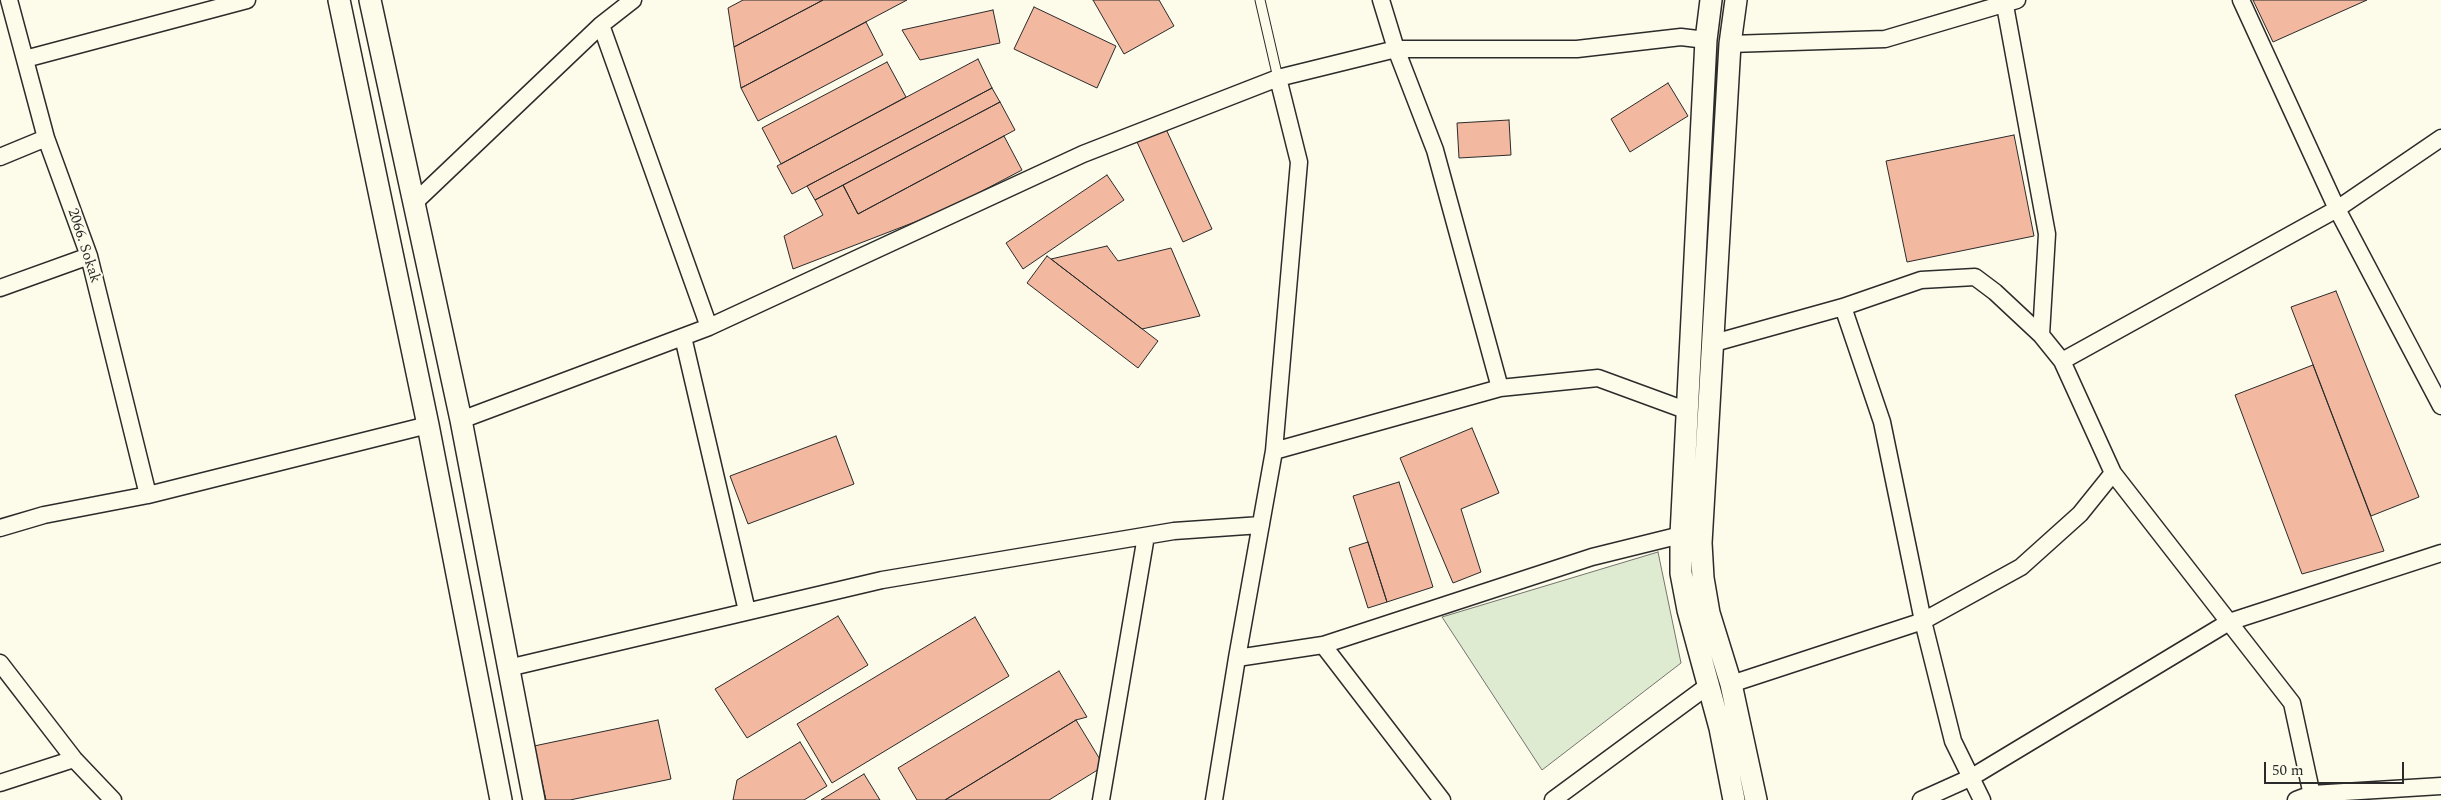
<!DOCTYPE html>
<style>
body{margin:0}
#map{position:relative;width:2441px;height:800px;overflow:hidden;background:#fdfbea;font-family:Spectral,serif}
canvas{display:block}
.scale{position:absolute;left:2264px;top:762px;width:140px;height:22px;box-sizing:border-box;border:2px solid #2b2b2b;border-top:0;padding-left:6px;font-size:15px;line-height:18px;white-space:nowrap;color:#2b2b2b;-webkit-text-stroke:4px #fdfbea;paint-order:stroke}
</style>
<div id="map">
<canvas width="2441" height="800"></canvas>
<div class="scale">50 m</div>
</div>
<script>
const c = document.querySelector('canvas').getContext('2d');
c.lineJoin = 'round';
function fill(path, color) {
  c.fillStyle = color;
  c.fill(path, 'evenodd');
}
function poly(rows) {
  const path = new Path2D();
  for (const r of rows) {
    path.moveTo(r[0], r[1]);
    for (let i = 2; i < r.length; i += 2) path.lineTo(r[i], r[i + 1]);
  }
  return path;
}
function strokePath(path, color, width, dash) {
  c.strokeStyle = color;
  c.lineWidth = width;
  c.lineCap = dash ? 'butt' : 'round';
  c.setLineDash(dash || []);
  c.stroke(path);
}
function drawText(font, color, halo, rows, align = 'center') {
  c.font = font + ' Spectral,serif';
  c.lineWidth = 4;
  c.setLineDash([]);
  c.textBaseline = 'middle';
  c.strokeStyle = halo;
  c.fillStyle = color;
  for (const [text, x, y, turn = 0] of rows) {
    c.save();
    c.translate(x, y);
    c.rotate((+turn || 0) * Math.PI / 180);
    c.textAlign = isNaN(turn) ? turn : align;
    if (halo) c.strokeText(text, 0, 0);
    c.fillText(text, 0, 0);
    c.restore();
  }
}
const green = poly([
 [1658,552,1681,663,1542,770,1442,617,1658,552]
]);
fill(green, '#deebd1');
strokePath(green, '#74746e', 1);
const building = poly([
 [743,0,823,0,734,47,728,8,743,0],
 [823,0,907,0,741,88,734,47,823,0],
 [1093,0,1159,0,1174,26,1124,54,1093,0],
 [2253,0,2367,0,2273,42,2253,0],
 [1034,7,1116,46,1097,88,1014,49,1034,7],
 [993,10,1000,43,920,60,902,30,993,10],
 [866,22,883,55,758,121,741,88,866,22],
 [978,59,992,88,792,194,777,166,978,59],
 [887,62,906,97,781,164,762,128,887,62],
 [1668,83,1688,116,1630,152,1611,119,1668,83],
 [992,88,1000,102,815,200,807,186,992,88],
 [1000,102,1015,130,858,214,843,185,1000,102],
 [1509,120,1511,155,1459,158,1457,123,1509,120],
 [1166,129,1212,229,1183,242,1137,142,1166,129],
 [2014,135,2034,236,1907,262,1886,161,2014,135],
 [1004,136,1022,170,946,210,793,269,784,236,823,215,815,200,843,185,858,214,1004,136],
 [1107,175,1124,200,1023,269,1006,243,1107,175],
 [1107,246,1118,261,1171,248,1200,316,1142,329,1051,259,1107,246],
 [1047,256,1158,341,1138,368,1027,283,1047,256],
 [2336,291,2419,497,2371,516,2291,307,2336,291],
 [2313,365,2384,551,2302,574,2235,395,2313,365],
 [1472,428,1499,493,1461,509,1481,572,1453,583,1400,458,1472,428],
 [836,436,854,484,748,524,730,476,836,436],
 [1399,482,1433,587,1387,602,1353,496,1399,482],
 [1368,542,1387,602,1368,608,1349,548,1368,542],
 [838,616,868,665,747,738,715,689,838,616],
 [975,617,1009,676,832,783,797,724,975,617],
 [1059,671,1087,717,1076,720,945,800,917,800,898,768,1059,671],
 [658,720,671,779,570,800,546,800,534,746,658,720],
 [1076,720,1104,766,1049,800,945,800,1076,720],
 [800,742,827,786,804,800,733,800,737,780,800,742],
 [864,774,880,800,821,800,864,774]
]);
fill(building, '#f2b8a0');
strokePath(building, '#2b2b2b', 1);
const service = poly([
 [1260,0,1278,78]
]);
const minor = poly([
 [9,0,46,138,89,256,148,495],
 [1381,0,1396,49,1435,150,1500,388,1598,378,1688,411],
 [2241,0,2337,209,2441,406],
 [601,25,709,327],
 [1730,44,1885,39,2017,0],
 [25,59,247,0],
 [0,157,46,138],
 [414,203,601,25,633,0],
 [0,288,89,256],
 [1843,307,1882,422,1923,621,1953,741,1982,800],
 [683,337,747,611],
 [1714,343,1843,307,1921,280,1975,277,1995,292,2041,335],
 [2062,361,2337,209,2441,138],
 [461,420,709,327,1083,154,1278,78],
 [1274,451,1299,162,1278,78,1396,49,1577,49,1681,37,1706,40],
 [2113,473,2292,703,2313,800],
 [0,528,44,515,148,495,428,425],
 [1323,645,1442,800],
 [1237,658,1274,451,1500,388],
 [0,663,74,759,113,800],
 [508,668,882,580,1174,531,1261,525],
 [1731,684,1923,621,2021,567,2080,514,2113,473,2062,361,2041,335,2047,234,2004,0],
 [0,783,74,759],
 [1101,800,1146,536],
 [1214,800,1237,658,1323,645,1592,557,1681,535],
 [1553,800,1709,685],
 [1921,800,1972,777,2229,622,2441,553],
 [2296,800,2312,794,2441,786]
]);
const tertiary = poly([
 [339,0,428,425,501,800],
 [370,0,461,420,534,800],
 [1711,0,1706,40,1681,535,1681,573,1688,610,1720,728,1734,800],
 [1736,0,1730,44,1701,543,1703,578,1709,613,1731,684,1756,800]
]);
strokePath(service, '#2b2b2b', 11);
strokePath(minor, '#2b2b2b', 19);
strokePath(tertiary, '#2b2b2b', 24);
strokePath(service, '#fdfbea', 9);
strokePath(minor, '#fdfbea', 16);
strokePath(tertiary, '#fdfbea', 21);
drawText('15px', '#2b2b2b', '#fdfbea', [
 ["2066. Sokak",83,246,72]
]);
</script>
